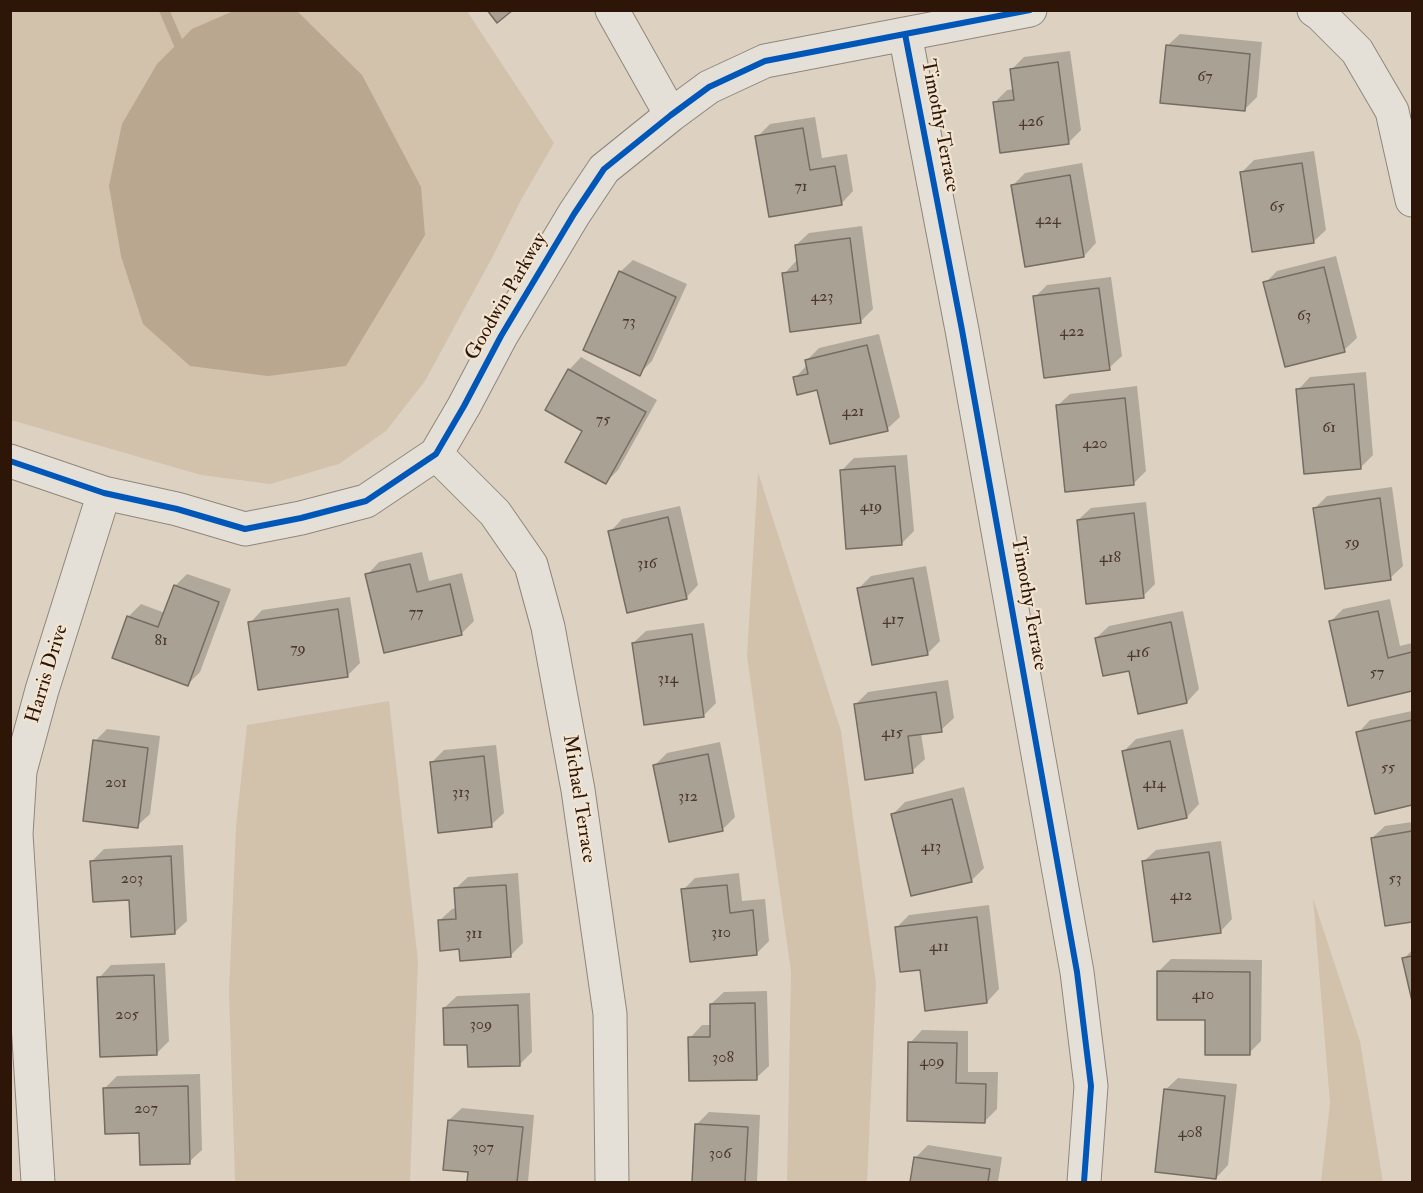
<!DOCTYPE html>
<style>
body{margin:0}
#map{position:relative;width:1423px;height:1193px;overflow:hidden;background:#ddd2c2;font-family:"IM FELL Double Pica",serif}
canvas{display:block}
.frame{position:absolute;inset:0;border:12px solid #2d1508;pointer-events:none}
</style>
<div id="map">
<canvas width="1423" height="1193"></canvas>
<div class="frame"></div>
</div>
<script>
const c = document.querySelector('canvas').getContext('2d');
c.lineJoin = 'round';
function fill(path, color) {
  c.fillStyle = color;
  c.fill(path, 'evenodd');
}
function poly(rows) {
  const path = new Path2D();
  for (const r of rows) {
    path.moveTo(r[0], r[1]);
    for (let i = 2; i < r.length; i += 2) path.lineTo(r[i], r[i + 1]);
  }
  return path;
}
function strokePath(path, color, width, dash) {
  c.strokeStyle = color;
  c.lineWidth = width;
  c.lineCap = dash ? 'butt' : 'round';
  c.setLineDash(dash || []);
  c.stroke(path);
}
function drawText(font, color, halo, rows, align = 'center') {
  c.font = font + ' "IM FELL Double Pica",serif';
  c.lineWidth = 4.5;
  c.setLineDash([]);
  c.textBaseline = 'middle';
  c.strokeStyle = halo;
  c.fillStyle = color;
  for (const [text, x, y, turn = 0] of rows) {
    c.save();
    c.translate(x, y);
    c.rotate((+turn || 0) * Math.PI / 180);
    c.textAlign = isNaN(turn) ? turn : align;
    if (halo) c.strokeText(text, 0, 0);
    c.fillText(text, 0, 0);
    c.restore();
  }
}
fill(poly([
 [10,11,467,11,554,143,521,200,493,256,425,381,386,431,339,464,270,484,201,475,11,420],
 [758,472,841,731,876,983,867,1182,787,1182,791,972,747,656],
 [389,701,418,961,410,1182,235,1182,229,991,236,826,247,725],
 [1313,898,1360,1041,1383,1182,1321,1182,1330,1103]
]), '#d2c2ab');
fill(poly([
 [261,10,297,11,362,75,421,187,425,235,346,366,268,376,190,366,143,324,121,256,109,186,122,124,157,64,192,29,231,12]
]), '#b9a790');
fill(poly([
 [1180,34,1262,42,1257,97,1244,110,1167,46],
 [1070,51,1081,130,1068,143,994,103,1007,90,1014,89,1012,69,1024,57],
 [815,117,822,158,847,154,853,191,841,204,757,137,770,124],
 [1314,151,1326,230,1313,242,1242,172,1254,160],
 [1082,163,1096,243,1084,256,1013,185,1025,173],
 [862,226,873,309,861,321,791,330,784,274,796,261,798,261,796,245,809,233],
 [1336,256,1357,338,1344,350,1265,283,1277,271],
 [633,260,687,284,652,361,639,374,620,272],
 [1111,277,1122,356,1109,368,1035,297,1047,285],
 [879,334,900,417,887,429,818,388,795,378,807,365,806,361,819,348],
 [581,357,657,400,618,470,605,483,584,430,569,370],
 [1366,372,1373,455,1361,467,1298,390,1310,377],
 [1137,386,1146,471,1134,483,1057,406,1070,394],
 [907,455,914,531,901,544,841,471,854,458],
 [1392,487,1403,566,1390,578,1315,508,1327,496],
 [1146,502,1155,584,1143,596,1078,520,1091,508],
 [680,506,698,585,686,598,610,532,622,519],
 [422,552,429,581,462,573,474,621,461,634,367,575,379,562],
 [926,566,940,641,928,653,858,589,871,576],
 [187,574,231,589,200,672,188,684,128,617,141,604,165,613,175,586],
 [350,597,360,663,347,676,250,623,262,610],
 [1390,599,1400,646,1412,643,1412,690,1349,704,1330,622,1343,609],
 [1183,611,1199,689,1187,702,1130,669,1096,638,1109,626],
 [704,623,716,703,703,716,633,643,646,631],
 [948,680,954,718,941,730,921,733,925,759,912,771,856,704,868,692],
 [1412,711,1412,804,1376,812,1358,733,1370,720],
 [107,729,160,736,150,814,137,826,95,741],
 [1183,729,1199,804,1187,817,1123,752,1136,739],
 [720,742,735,817,723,829,670,840,655,765,667,753],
 [496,745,504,813,491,825,431,763,444,750],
 [964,787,984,868,971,881,893,814,905,802],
 [1412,822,1412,920,1387,925,1372,838,1385,826],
 [1221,841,1232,919,1220,932,1143,862,1156,850],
 [183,845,187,921,174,933,131,898,92,861,104,849],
 [518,873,523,943,510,956,460,948,439,921,452,909,457,908,455,889,468,877],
 [739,873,742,901,765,899,769,941,757,953,683,890,695,878],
 [989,905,999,989,987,1002,921,968,896,928,909,915],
 [1412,950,1412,995,1404,959],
 [1171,959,1262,960,1261,1041,1249,1053,1206,1018,1158,972],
 [165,963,169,1041,156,1054,99,978,111,965],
 [767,991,769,1066,756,1078,690,1038,702,1025,712,1025,711,1004,724,992],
 [530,993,532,1052,519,1065,468,1043,444,1008,457,996],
 [922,1030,968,1031,968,1072,998,1072,997,1109,985,1121,910,1043],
 [200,1074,202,1150,189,1162,141,1131,105,1088,117,1076],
 [1178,1078,1237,1084,1228,1165,1216,1178,1165,1090],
 [462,1108,534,1115,528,1182,468,1182,470,1171,449,1120],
 [709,1112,760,1115,757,1182,694,1182,696,1125],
 [928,1145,1002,1157,998,1182,912,1182,916,1157]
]), '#0003');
strokePath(poly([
 [164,10,183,54]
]), '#b9a790', 10);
const building = poly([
 [487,10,513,10,497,23,487,10],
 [1166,45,1250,54,1245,111,1160,103,1166,45],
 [1058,62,1069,144,1000,153,993,102,1014,100,1010,69,1058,62],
 [803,128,810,170,835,166,842,205,769,217,755,136,803,128],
 [1302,163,1314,243,1252,252,1240,172,1302,163],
 [1070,175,1084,257,1025,267,1011,185,1070,175],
 [850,238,861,323,790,332,782,273,798,271,795,245,850,238],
 [1324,267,1345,352,1285,367,1263,282,1324,267],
 [619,271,676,297,640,376,583,350,619,271],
 [1099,288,1110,370,1044,378,1033,296,1099,288],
 [867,345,888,431,830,444,817,390,797,395,793,377,808,374,805,360,867,345],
 [568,369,646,412,606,484,565,462,582,431,545,410,568,369],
 [1354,384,1361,469,1304,474,1296,389,1354,384],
 [1125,398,1134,485,1065,492,1056,405,1125,398],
 [895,466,902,545,846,549,840,470,895,466],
 [1380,498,1391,580,1325,589,1313,508,1380,498],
 [1134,513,1144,598,1086,604,1077,520,1134,513],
 [668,517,687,599,627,613,608,531,668,517],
 [410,564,417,592,450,584,462,635,384,653,365,574,410,564],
 [913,578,928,655,872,665,857,588,913,578],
 [174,585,219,602,188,686,112,658,127,616,158,627,174,585],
 [338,609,348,677,258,690,248,622,338,609],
 [1378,611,1388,658,1412,652,1412,691,1348,706,1329,621,1378,611],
 [1171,622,1187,703,1138,714,1129,671,1103,676,1095,638,1171,622],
 [692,634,704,717,644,725,632,643,692,634],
 [936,692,942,732,908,736,913,773,865,780,854,704,936,692],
 [1412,720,1412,805,1375,814,1356,732,1412,720],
 [93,740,148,748,138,828,83,821,93,740],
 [1170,741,1187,818,1138,829,1122,751,1170,741],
 [708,754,723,831,669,842,653,765,708,754],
 [484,756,492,827,438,833,430,762,484,756],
 [952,799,972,882,911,896,891,814,952,799],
 [1412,831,1412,922,1385,926,1371,838,1412,831],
 [1209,852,1221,933,1153,942,1142,861,1209,852],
 [171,856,175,934,131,937,129,900,93,902,90,861,171,856],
 [506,885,511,957,460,961,459,949,440,951,438,920,456,919,454,888,506,885],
 [727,885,730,913,753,910,757,955,690,962,681,889,727,885],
 [977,917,987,1003,925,1011,920,970,900,972,895,927,977,917],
 [1412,956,1412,1001,1402,958,1412,956],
 [1157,971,1250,972,1250,1055,1205,1055,1205,1020,1157,1020,1157,971],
 [154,975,157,1055,100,1057,97,977,154,975],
 [755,1003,757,1080,689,1081,688,1037,710,1037,710,1004,755,1003],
 [518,1005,520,1066,468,1067,467,1045,444,1045,443,1008,518,1005],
 [908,1042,957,1043,956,1083,986,1084,985,1123,907,1121,908,1042],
 [188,1086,190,1164,140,1165,139,1133,105,1134,103,1088,188,1086],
 [1164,1089,1225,1096,1216,1179,1155,1172,1164,1089],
 [448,1120,523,1127,517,1182,467,1182,468,1172,443,1170,448,1120],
 [695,1124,748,1127,745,1182,692,1182,695,1124],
 [914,1157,990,1169,988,1182,910,1182,914,1157]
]);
fill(building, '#aaa195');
strokePath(building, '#766c62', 1.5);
const minor = poly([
 [612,10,671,115],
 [1314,10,1320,14,1357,51,1392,111,1412,200],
 [905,34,962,330,1077,972,1091,1086,1084,1182],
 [436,454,495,513,531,565,548,627,578,790,610,1014,612,1182],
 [10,461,104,493,177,509,245,529,301,518,366,501,436,454,464,406,501,336,574,214,604,169,671,115,709,87,765,61,905,34,1030,10],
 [38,1182,16,834,20,771,42,690,104,493]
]);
strokePath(minor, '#8f867b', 35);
strokePath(minor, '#e5e0d7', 33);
strokePath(poly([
 [905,34,962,330,1077,972,1091,1086,1084,1182],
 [10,461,104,493,177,509,245,529,301,518,366,501,436,454,464,406,501,336,574,214,604,169,671,115,709,87,765,61,905,34,1030,10]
]), '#0057b8', 6);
drawText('16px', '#4c382b', null, [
 ["67",1205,78],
 ["426",1031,123],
 ["71",801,188],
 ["65",1277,208],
 ["424",1048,221],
 ["423",822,298],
 ["63",1304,317],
 ["73",629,323],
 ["422",1072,333],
 ["421",853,413],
 ["75",603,421],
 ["61",1329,429],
 ["420",1095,445],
 ["419",871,508],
 ["59",1352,544],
 ["418",1110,559],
 ["316",647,565],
 ["77",416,614],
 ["417",893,621],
 ["81",161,642],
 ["79",298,650],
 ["416",1138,654],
 ["57",1377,674],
 ["314",668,680],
 ["415",892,734],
 ["55",1388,769],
 ["201",116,784],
 ["414",1154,785],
 ["313",461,794],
 ["312",688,798],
 ["413",931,848],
 ["203",132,880],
 ["53",1395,880],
 ["412",1181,897],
 ["310",721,934],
 ["311",474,935],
 ["411",939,948],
 ["410",1203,996],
 ["205",127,1016],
 ["309",481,1026],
 ["308",723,1059],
 ["409",932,1063],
 ["207",146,1110],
 ["408",1190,1134],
 ["307",483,1149],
 ["306",720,1155]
]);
drawText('20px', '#2d1508', '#f1e4d0', [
 ["Timothy Terrace",939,126,79],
 ["Goodwin Parkway",507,297,-60],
 ["Timothy Terrace",1028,604,80],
 ["Harris Drive",48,674,-73],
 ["Michael Terrace",578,799,81]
]);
</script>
